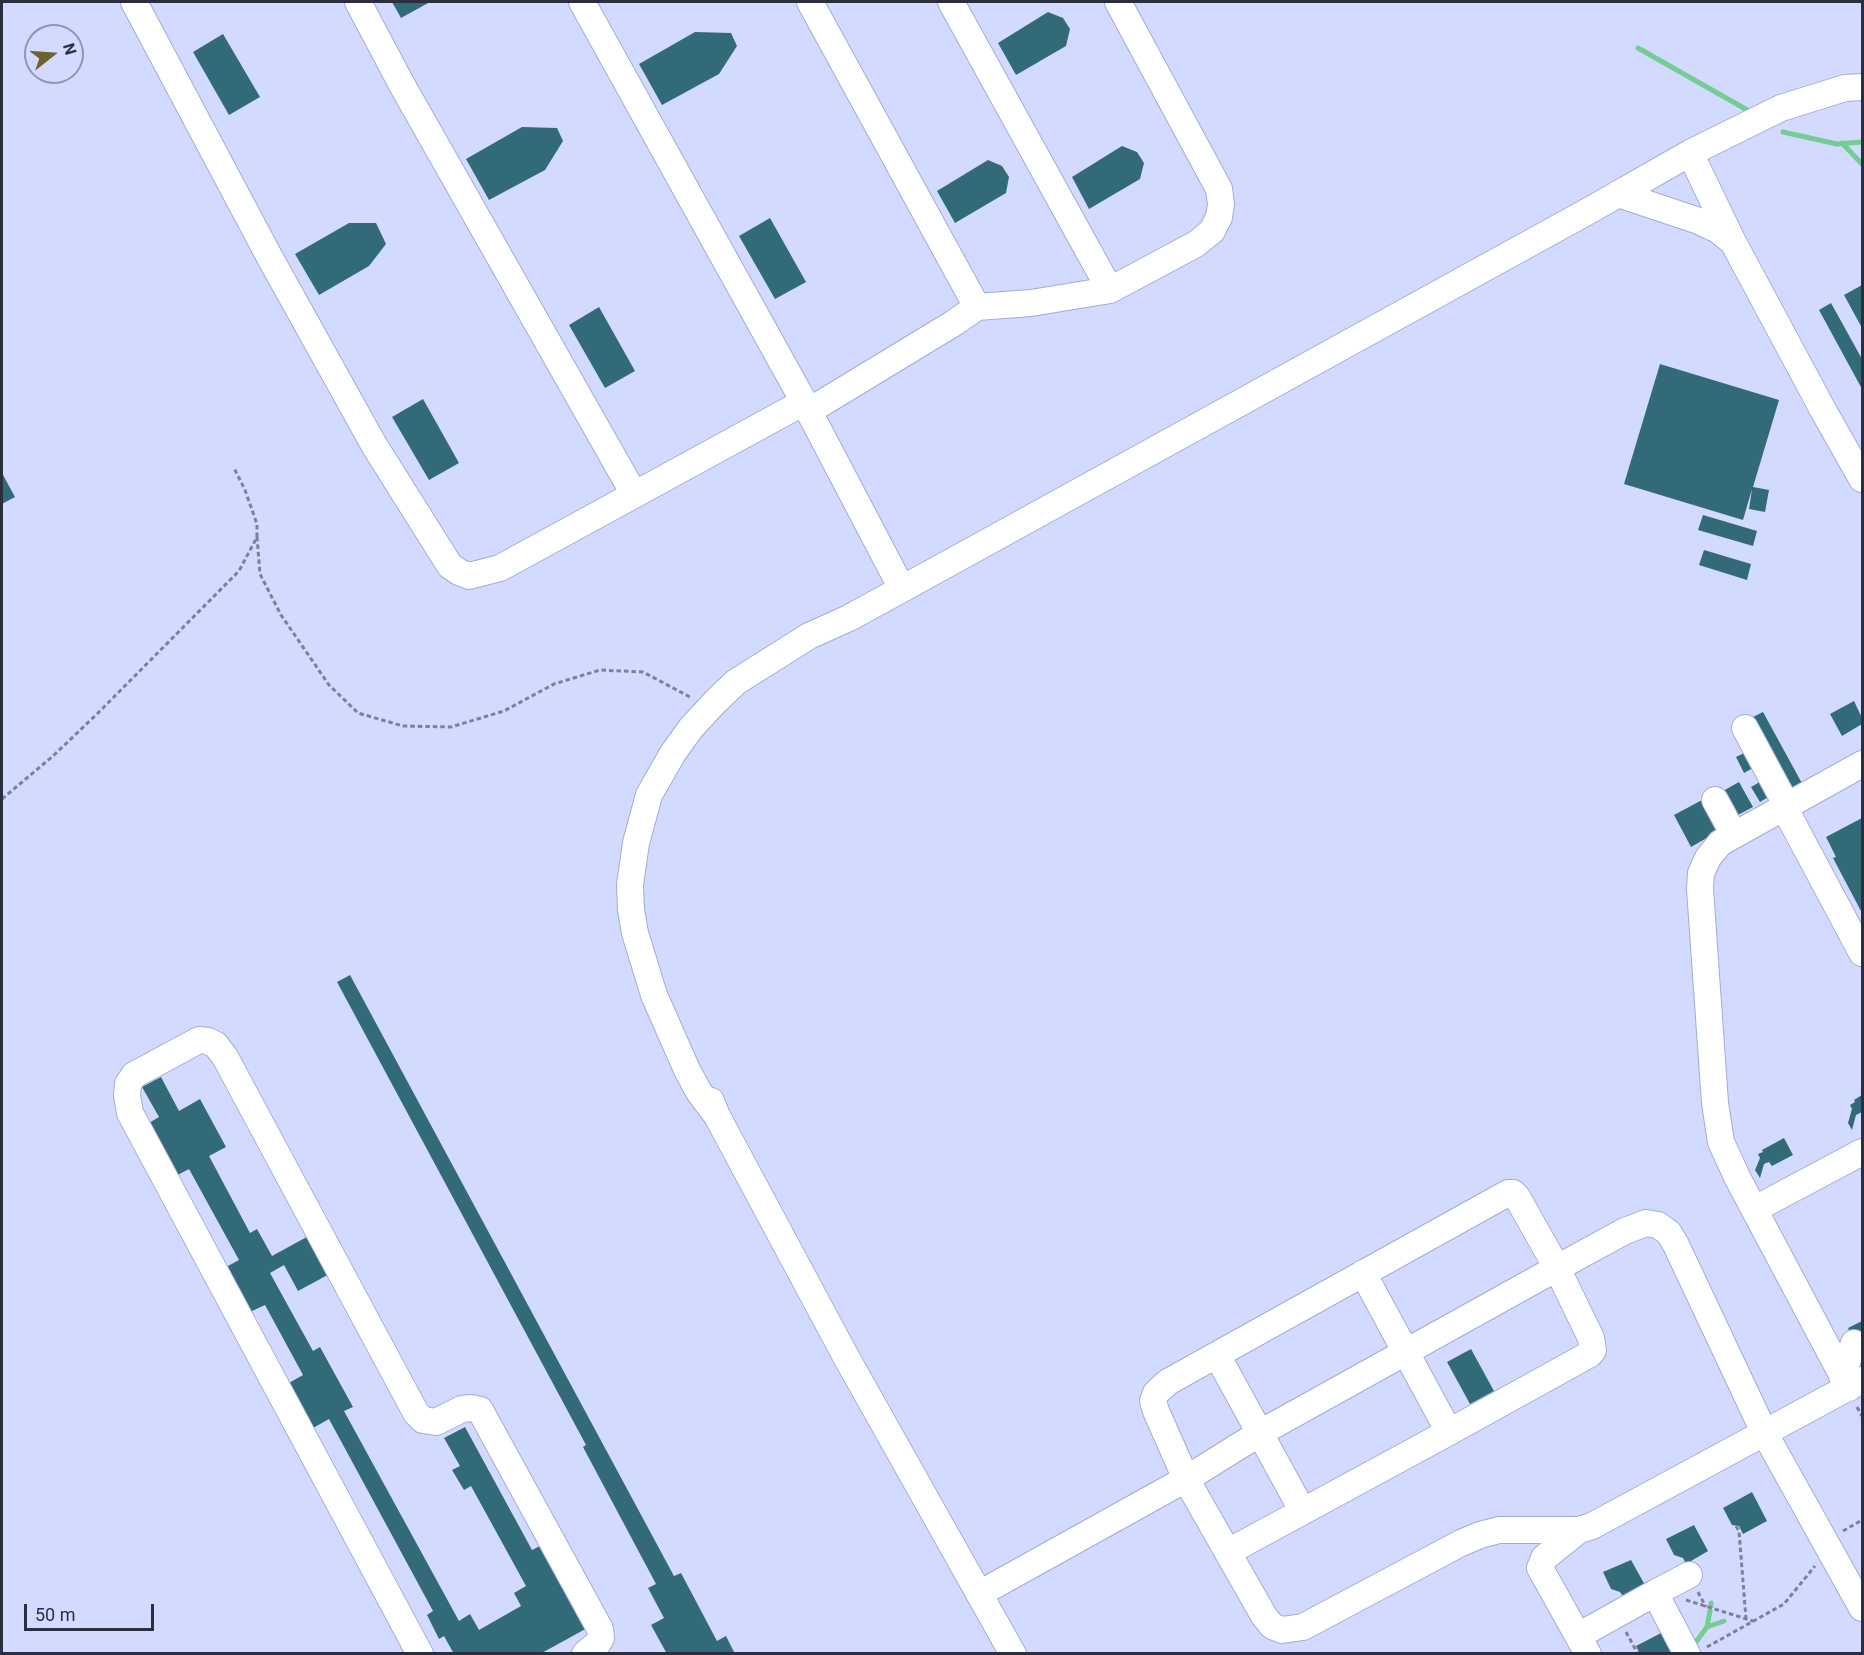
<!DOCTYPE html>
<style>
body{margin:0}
#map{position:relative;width:1864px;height:1655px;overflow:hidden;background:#d2dbff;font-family:Roboto,sans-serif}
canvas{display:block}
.frame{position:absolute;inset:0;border:3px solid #2a2e3f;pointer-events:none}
.north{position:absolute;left:24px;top:24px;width:60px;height:60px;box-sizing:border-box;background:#d2dbff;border:2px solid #8f96b2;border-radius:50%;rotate:73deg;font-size:16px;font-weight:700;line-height:24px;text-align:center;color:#2a2e3f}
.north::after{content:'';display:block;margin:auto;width:21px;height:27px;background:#70622f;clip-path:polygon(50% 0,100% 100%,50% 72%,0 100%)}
.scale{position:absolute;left:24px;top:1604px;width:130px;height:27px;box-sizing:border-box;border:3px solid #2a2e3f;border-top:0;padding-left:8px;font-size:18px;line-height:21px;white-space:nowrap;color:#2a2e3f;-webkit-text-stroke:4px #d2dbff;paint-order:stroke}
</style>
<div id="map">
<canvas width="1864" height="1655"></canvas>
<div class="frame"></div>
<div class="north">N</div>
<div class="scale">50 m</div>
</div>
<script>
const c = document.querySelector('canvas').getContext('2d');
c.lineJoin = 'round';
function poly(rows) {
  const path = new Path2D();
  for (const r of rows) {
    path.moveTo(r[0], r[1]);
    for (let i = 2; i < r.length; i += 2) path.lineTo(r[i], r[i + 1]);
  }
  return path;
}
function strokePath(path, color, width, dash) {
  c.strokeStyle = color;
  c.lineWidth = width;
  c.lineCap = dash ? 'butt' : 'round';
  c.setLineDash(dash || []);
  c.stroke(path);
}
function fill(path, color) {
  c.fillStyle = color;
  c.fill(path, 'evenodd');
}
strokePath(poly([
 [1638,48,1749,111],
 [1783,132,1837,144,1862,142],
 [1842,143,1862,164],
 [1711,1606,1711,1603],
 [1707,1627,1710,1611],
 [1693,1646,1707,1627,1724,1621]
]), '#76cc93', 5);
fill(poly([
 [392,2,430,2,401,18],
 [1048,12,1063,18,1070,29,1066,46,1016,75,998,43],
 [695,32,731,33,737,46,719,74,662,105,639,64],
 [223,34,260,97,229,115,193,52],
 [522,127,557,128,563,141,545,170,489,200,466,159],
 [1122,146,1137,152,1144,163,1140,179,1089,209,1072,177],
 [988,160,1002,166,1009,177,1006,193,955,223,937,191],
 [770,218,806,282,775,299,739,236],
 [349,223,376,223,386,244,369,266,319,295,295,254],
 [1862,285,1862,328,1844,295],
 [1831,303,1862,359,1862,389,1819,310],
 [599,307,635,371,605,388,569,325],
 [1660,364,1779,400,1753,487,1769,490,1765,512,1749,509,1752,489,1743,520,1624,484],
 [423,399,459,463,429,480,392,417],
 [2,473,15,497,2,504],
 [1703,515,1757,531,1753,546,1698,530],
 [1704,550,1751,564,1747,580,1699,565],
 [1854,701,1862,718,1862,724,1842,736,1830,714],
 [1763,712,1804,787,1788,795,1747,720],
 [1752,749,1760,764,1744,773,1736,757],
 [1767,778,1775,793,1760,802,1751,787],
 [1739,782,1753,807,1736,816,1723,791],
 [1702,800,1719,831,1691,847,1674,815],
 [1862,818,1862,913,1833,858,1836,857,1826,837],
 [350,975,674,1576,681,1573,717,1641,726,1636,735,1654,667,1654,651,1625,664,1618,648,1588,656,1584,583,1447,586,1445,337,982],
 [161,1077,179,1111,200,1099,226,1147,209,1156,250,1233,257,1229,272,1256,314,1233,335,1271,298,1291,284,1265,270,1273,313,1351,320,1347,353,1407,344,1411,459,1621,470,1614,479,1630,521,1606,514,1593,526,1586,471,1486,464,1490,452,1470,460,1466,444,1438,465,1427,532,1550,540,1546,589,1627,540,1654,454,1654,444,1636,439,1639,427,1615,433,1611,329,1419,313,1428,289,1383,303,1375,265,1305,250,1312,226,1267,239,1260,189,1169,172,1178,144,1126,159,1117,142,1087],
 [1862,1095,1862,1112,1856,1115,1852,1130,1848,1123,1852,1109,1850,1105,1855,1102,1854,1100],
 [1784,1138,1793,1155,1772,1166,1769,1162,1764,1164,1760,1178,1755,1170,1760,1158,1758,1154,1763,1152,1762,1150],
 [1862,1321,1862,1337,1852,1337,1848,1328],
 [1471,1349,1494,1391,1470,1404,1447,1362],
 [1752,1492,1767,1521,1743,1534,1739,1526,1732,1525,1723,1508],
 [1694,1525,1708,1551,1686,1564,1683,1558,1674,1555,1666,1539],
 [1631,1560,1645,1585,1624,1598,1620,1592,1611,1589,1603,1572],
 [1667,1630,1680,1654,1640,1654,1636,1646]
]), '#326b77');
const minor = poly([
 [134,2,269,256,374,445,450,566,459,572,469,576,500,568,804,402],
 [358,2,402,85,634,494],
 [582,2,804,402,902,589],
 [951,2,1110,290],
 [1690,153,1733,242,1823,410,1862,479],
 [1618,194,1699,221,1718,230,1733,242],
 [977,307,1031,303,1110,290,1196,244,1212,231,1219,217,1221,204,1219,189,1118,2],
 [809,411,954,323,977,307,810,2],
 [1745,728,1787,806],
 [1715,800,1734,835],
 [1784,807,1862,953],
 [711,1101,717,1116,845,1355,1013,1654],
 [717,1116,699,1092,687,1070,654,995,635,933,631,910,630,885,636,843,649,795,673,753,691,728,715,702,736,682,809,636,849,618,902,589,1592,209,1690,153,1781,108,1845,88,1862,87],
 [1755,1209,1862,1152],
 [1363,1273,1449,1432],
 [1217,1355,1302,1510],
 [1842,1376,1854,1343],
 [1849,1388,1738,1179,1721,1142,1715,1103,1700,889,1701,873,1708,858,1720,843,1862,764],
 [1579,1530,1544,1558,1540,1568,1588,1654],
 [1228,1552,1449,1432,1590,1354,1593,1350,1591,1338,1557,1268,1517,1197,1513,1193,1508,1193,1168,1382,1156,1393,1153,1401,1156,1411,1186,1479,1264,1616,1272,1626,1282,1630,1303,1627,1461,1543,1480,1535,1499,1530,1579,1530,1592,1526,1862,1380],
 [1655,1593,1689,1575],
 [979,1594,1186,1479,1260,1433,1557,1268,1625,1231,1646,1223,1658,1225,1669,1233,1676,1245,1764,1432,1862,1608],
 [1578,1636,1655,1593,1687,1654],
 [420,1654,130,1113,127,1095,128,1084,134,1075,199,1040,208,1041,216,1045,225,1057,416,1413,423,1420,436,1422,462,1409,471,1408,480,1410,600,1629,601,1638,598,1643,585,1654]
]);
strokePath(minor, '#a1acd6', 28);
strokePath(poly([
 [257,537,260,574,281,615,329,685,358,713,403,726,451,727,504,711,554,684,600,670,643,672,690,697],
 [2,799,53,756,98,713,239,571,257,537,257,524,245,490,234,468],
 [1857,1407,1862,1416],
 [1736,1526,1739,1531,1746,1619],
 [1843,1531,1862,1520],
 [1698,1592,1706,1607],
 [1686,1600,1753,1621],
 [1626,1632,1638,1654],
 [1707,1647,1784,1604,1815,1566]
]), '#7b819b', 3, [4.5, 3]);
strokePath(minor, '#fff', 26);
</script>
